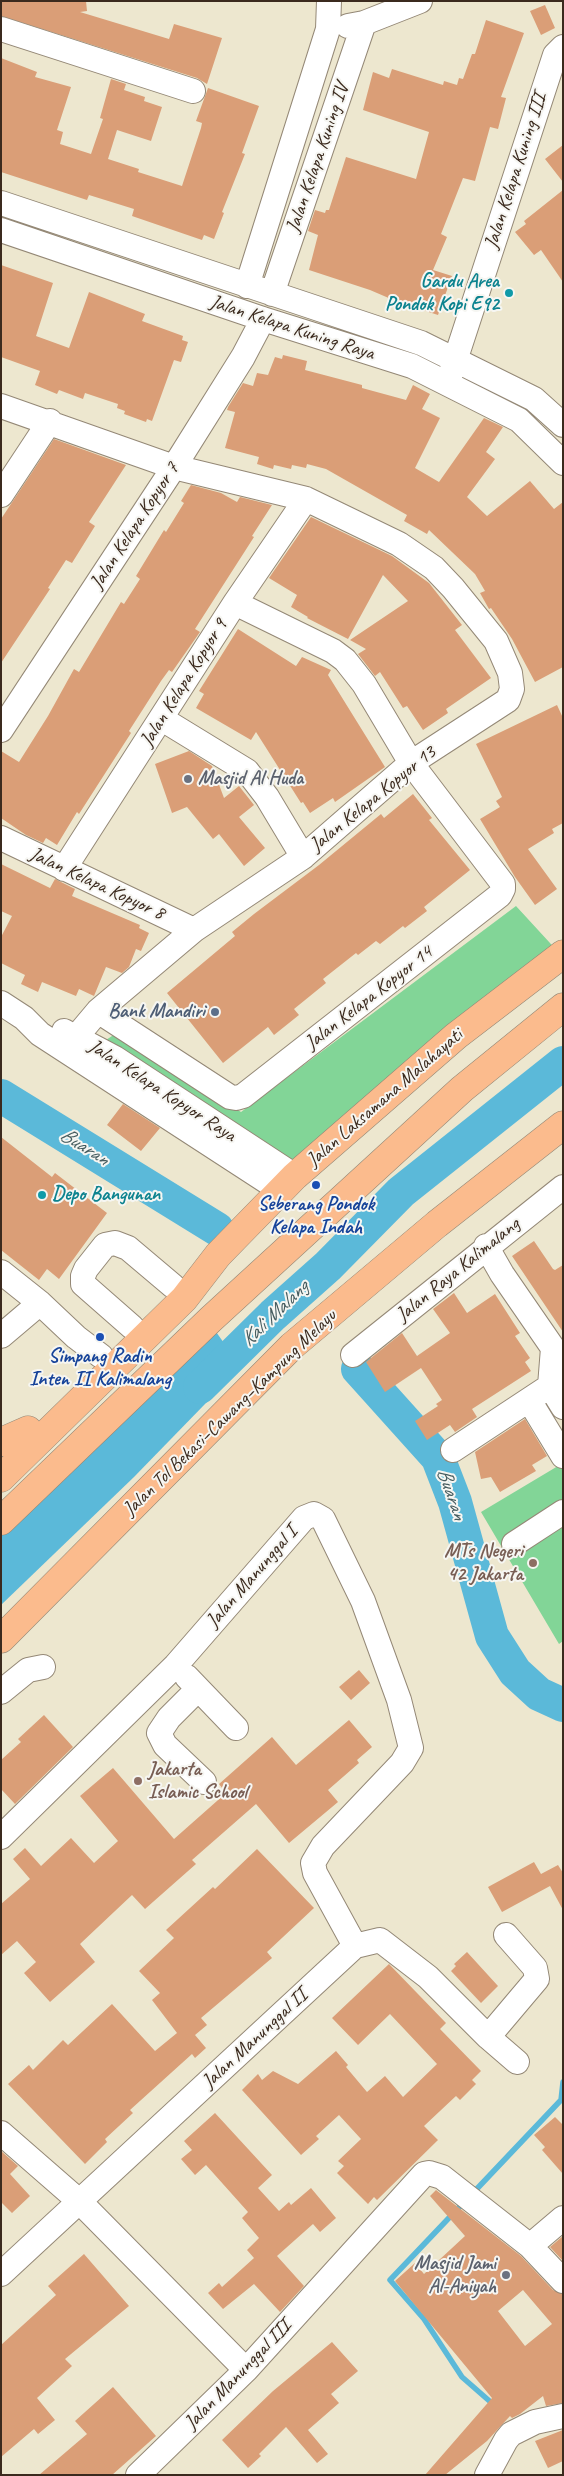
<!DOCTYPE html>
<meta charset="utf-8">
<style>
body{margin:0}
#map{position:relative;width:564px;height:2476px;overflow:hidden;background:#ede7cf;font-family:Caveat,sans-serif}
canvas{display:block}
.frame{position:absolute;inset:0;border:2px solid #3b2a1e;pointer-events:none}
</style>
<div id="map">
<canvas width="564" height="2476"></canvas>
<div class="frame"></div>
</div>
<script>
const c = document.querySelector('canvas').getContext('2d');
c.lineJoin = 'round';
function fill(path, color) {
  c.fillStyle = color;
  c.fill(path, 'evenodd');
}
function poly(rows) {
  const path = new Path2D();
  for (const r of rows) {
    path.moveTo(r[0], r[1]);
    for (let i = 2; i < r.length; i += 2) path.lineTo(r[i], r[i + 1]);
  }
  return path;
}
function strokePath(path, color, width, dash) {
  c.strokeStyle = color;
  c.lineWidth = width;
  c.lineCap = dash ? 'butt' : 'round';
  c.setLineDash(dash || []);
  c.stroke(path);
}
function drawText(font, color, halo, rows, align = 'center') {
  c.font = font + ' Caveat,sans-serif';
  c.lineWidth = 4;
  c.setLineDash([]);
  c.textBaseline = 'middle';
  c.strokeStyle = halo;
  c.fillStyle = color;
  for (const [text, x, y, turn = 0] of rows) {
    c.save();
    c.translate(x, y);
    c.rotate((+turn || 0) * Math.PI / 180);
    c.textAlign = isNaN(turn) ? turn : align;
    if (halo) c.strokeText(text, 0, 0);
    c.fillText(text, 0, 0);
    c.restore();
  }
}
fill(poly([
 [516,906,561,955,295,1176,97,1046,115,1034,241,1112],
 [563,1463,563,1641,559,1644,481,1512]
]), '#82d597');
fill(poly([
 [209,1322,241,1367,134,1477,1,1605,1,1521]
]), '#5bb9d9');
strokePath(poly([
 [472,2194,561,2100,563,2082],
 [465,2201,390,2280,424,2319,462,2377,494,2405]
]), '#5bb9d9', 5.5);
strokePath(poly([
 [1,1096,217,1229],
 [358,1369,438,1458,455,1502,492,1636,515,1672,539,1694,563,1705],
 [200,1387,273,1315,328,1266,401,1192,563,1063]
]), '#5bb9d9', 34);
fill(poly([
 [1,1,86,1,87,11,80,12,169,39,174,24,222,38,207,84,197,78,1,16],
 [545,5,555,28,541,35,530,11],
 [486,20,524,33,501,97,506,98,498,129,490,127,475,181,463,178,441,234,447,237,433,270,452,276,438,315,398,302,370,290,309,270,318,235,308,231,315,210,325,213,326,210,329,210,346,157,416,179,429,132,363,110,373,72,389,78,392,69,443,85,444,81,457,85,459,78,463,79,472,54,475,54],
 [1,58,37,72,35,77,71,87,57,130,63,132,60,144,91,154,103,119,100,118,111,79,126,84,124,90,145,97,144,101,162,107,151,141,117,130,108,159,139,169,138,172,182,186,201,128,202,123,196,121,208,88,259,106,242,153,245,154,222,212,224,213,214,239,204,235,202,240,132,216,134,209,89,195,87,200,1,172],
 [563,145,563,182,545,159],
 [563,190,563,282,541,250,534,255,515,232,526,224,524,221],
 [1,265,53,283,36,336,69,348,89,292,145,314,142,321,183,336,182,340,188,342,181,362,174,360,152,421,147,419,146,422,124,414,125,411,117,408,118,404,85,393,83,399,59,390,57,394,35,385,40,371,1,357],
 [283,355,307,361,305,370,362,385,362,388,406,400,413,385,430,394,422,409,440,418,415,468,439,482,484,418,503,427,486,452,495,459,467,497,487,516,530,481,554,509,563,502,563,667,535,682,512,639,491,608,489,609,480,593,485,591,475,574,429,530,427,534,404,521,407,515,326,469,307,464,306,468,292,465,291,469,274,465,273,469,257,464,259,457,225,448,235,412,227,410,228,407,243,383,253,386,257,373,268,375,275,357,282,359],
 [54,439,126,465,89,522,95,526,72,563,66,560,48,588,50,589,1,663,1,519],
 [191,485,221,493,237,502,240,497,272,505,252,536,254,537,195,629,200,632,172,672,169,670,161,681,129,731,131,733,79,814,77,812,57,845,46,838,43,843,26,835,1,818,1,751,19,762,48,716,74,669,79,672,121,602,124,604,140,579,136,576,164,530,166,532,184,503,181,501],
 [311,517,392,556,429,583,462,625,455,630,491,678,446,709,448,713,423,730,407,706,403,708,380,672,375,676,358,654,366,649,350,640,408,601,383,575,348,639,307,618,308,617,291,607,297,595,269,578],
 [238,629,296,666,302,657,331,670,328,675,385,767,335,802,333,798,310,813,303,802,301,803,256,732,251,740,196,708,204,694,199,691],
 [557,705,563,718,563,823,552,829,554,833,528,849,557,889,535,905,515,877,480,819,500,807,496,801,502,797,476,744],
 [189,751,212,766,224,798,239,786,254,805,239,817,265,848,244,866,219,834,213,839,187,807,172,813,155,764],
 [413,794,432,818,429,820,470,870,424,907,427,911,405,928,403,926,380,944,376,941,358,955,356,953,323,979,326,983,294,1009,299,1015,274,1035,268,1027,223,1063,167,993,235,936,232,932,254,914,319,865,381,814,384,818],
 [1,864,50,888,55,879,75,889,72,896,140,925,139,928,149,933,141,951,136,949,129,967,122,973,106,967,94,996,79,989,76,996,42,982,38,992,21,984,25,975,1,963,1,937,12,916,1,911],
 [123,1104,160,1128,141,1151,107,1125],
 [1,1137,52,1177,55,1173,107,1213,59,1279,47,1269,39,1280,1,1250],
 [534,1241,553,1269,555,1270,563,1265,563,1332,512,1256],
 [454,1293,467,1313,495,1294,520,1333,515,1336,530,1358,525,1362,531,1371,472,1409,477,1417,455,1432,450,1425,427,1440,415,1421,438,1406,436,1404,442,1400,421,1368,385,1392,366,1362,402,1333,417,1356,450,1333,433,1309],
 [525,1419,547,1456,532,1465,536,1471,500,1492,491,1477,481,1479,475,1452],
 [359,1670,370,1683,351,1700,339,1687],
 [44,1715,73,1747,15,1804,1,1789,1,1760,21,1742,18,1739],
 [349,1720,372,1747,357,1760,359,1763,328,1790,338,1802,289,1843,256,1804,192,1860,196,1864,145,1909,132,1895,80,1944,95,1962,50,2002,24,1973,36,1962,17,1941,1,1955,1,1904,30,1879,13,1859,25,1848,41,1866,71,1838,94,1863,118,1841,80,1796,113,1768,174,1839,226,1793,219,1784,272,1737,296,1765],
 [257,1849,314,1908,267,1952,272,1958,201,2018,207,2025,195,2035,206,2048,195,2058,192,2054,130,2110,133,2113,105,2139,107,2142,85,2164,8,2084,29,2065,33,2070,63,2040,68,2045,112,2004,155,2051,177,2033,152,2000,160,1993,139,1971,174,1938,166,1930,213,1887,215,1889],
 [534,1862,541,1874,558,1865,563,1873,563,1910,550,1886,502,1912,488,1887],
 [467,1952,498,1986,481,2003,451,1971,456,1966,454,1964],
 [389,1964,446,2023,440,2029,481,2071,472,2080,476,2084,460,2100,456,2096,424,2126,438,2140,377,2200,374,2197,368,2204,337,2173,344,2166,338,2161,361,2139,339,2115,316,2136,319,2139,301,2155,242,2090,258,2074,262,2080,273,2071,298,2084,336,2051,348,2065,346,2067,367,2092,385,2076,403,2097,437,2064,390,2014,358,2045,332,2018],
 [215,2113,272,2175,258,2188,279,2211,289,2202,291,2205,311,2188,336,2218,320,2232,313,2224,277,2256,304,2286,280,2312,254,2284,223,2309,208,2293,219,2283,222,2287,254,2258,247,2250,259,2238,242,2218,248,2212,206,2165,195,2175,181,2159,192,2150,184,2141],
 [555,2117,563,2125,563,2174,542,2150,545,2147,534,2135],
 [1,2151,18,2166,10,2174,30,2196,12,2213,1,2202],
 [436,2190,521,2256,553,2290,563,2294,563,2403,546,2406,543,2396,520,2414,512,2418,510,2416,487,2441,445,2475,425,2475,492,2398,395,2281,415,2263,424,2274,465,2236,430,2196],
 [523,2290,552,2324,525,2346,498,2311],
 [563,2236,563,2261,550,2247],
 [84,2254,129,2306,65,2359,72,2366,37,2398,55,2420,38,2434,34,2429,1,2457,1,2345,56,2295,48,2286],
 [332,2342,358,2371,331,2394,339,2403,308,2430,328,2454,317,2463,286,2427,259,2454,261,2456,248,2468,222,2440,273,2391],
 [113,2387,156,2436,112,2475,39,2475,87,2434,75,2421],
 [563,2430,563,2461,548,2468,535,2441]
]), '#da9e77');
const minor = poly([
 [348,26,364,23,420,1],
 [1,29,193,91],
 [1,203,421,343,534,399,563,425],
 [1,230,263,319,412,366,519,420,563,463],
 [247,286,328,29,329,1],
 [272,294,364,23],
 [451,373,555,55,563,47],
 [1,406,174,467,306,499,399,544,434,568,453,588,496,641,510,673,512,689,508,700,411,763,303,857,194,930,98,1011,77,1036,67,1051],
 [1,495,50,421],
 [162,719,247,771,267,797,303,857],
 [1,730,174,467,243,357,263,319],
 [1,838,194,930],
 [64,869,235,603,306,499],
 [1,1003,24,1018,40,1034,280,1190],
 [98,1011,230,1097,236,1098,243,1096,500,895,503,889,503,884,411,763,364,684,345,660,333,651,235,603],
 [64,1031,115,1058,295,1176],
 [486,1246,502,1274,553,1348,550,1386,563,1407],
 [1,1272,40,1303,76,1337,101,1356],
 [132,1327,83,1284,83,1276,86,1269,105,1245,115,1243,128,1248,173,1286],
 [1,1336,40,1303],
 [353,1355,563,1187],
 [529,1400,563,1456],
 [453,1450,550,1386],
 [514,1544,563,1512],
 [187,1677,236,1728],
 [197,1690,169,1718,159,1733,165,1745,204,1782],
 [1,1692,28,1670,43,1667],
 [1,1837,176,1665,304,1518,314,1514,323,1519,363,1601,399,1700,411,1748,402,1763,323,1846,313,1863,315,1873,355,1946],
 [488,2037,537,1979,535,1968,506,1935],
 [1,2133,79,2201,246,2370],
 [530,2246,563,2218],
 [1,2274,355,1946,380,1940,428,1977,488,2037,517,2062],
 [138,2475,246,2370,424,2174,429,2173,442,2177,530,2246,563,2281],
 [487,2475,506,2440,511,2434,535,2422,563,2416]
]);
const major = poly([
 [1,1442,28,1430],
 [1,1478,184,1299,218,1255,295,1176,456,1036,563,954]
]);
const highway = poly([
 [1,1521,211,1319,462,1089,563,1007],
 [1,1639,292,1346,437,1224,563,1125]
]);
strokePath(minor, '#948876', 26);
strokePath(major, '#948876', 29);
strokePath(highway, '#948876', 29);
strokePath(minor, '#fff', 24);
strokePath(major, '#fbbb8d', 28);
strokePath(highway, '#fbbb8d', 28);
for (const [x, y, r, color] of [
 [509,293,5,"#0f9aa8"],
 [188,779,5,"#6b7280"],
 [215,1012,5,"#5c6f8a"],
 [316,1185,5,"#1a4fb4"],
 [42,1195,5,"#0f9aa8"],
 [100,1337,5,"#1a4fb4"],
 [533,1563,5,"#8d6e63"],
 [138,1781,5,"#8d6e63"],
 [506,2275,5,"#6b7280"]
]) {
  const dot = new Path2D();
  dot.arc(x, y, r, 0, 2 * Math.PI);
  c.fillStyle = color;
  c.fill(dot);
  strokePath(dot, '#f6f6f2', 2);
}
drawText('20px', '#3b2a1e', '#f6f6f2', [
 ["Jalan Kelapa Kuning IV",318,158,-71],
 ["Jalan Kelapa Kuning III",516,171,-72],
 ["Jalan Kelapa Kuning Raya",292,328,18],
 ["Jalan Kelapa Kopyor 7",135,526,-57],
 ["Jalan Kelapa Kopyor 9",184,683,-58],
 ["Jalan Kelapa Kopyor 13",373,799,-39],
 ["Jalan Kelapa Kopyor 8",97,884,25],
 ["Jalan Kelapa Kopyor 14",369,998,-38],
 ["Jalan Kelapa Kopyor Raya",162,1091,33],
 ["Jalan Laksamana Malahayati",385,1098,-41],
 ["Jalan Raya Kalimalang",458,1270,-39],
 ["Jalan Tol Bekasi–Cawang–Kampung Melayu",230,1413,-44],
 ["Jalan Manunggal I",252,1577,-49],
 ["Jalan Manunggal II",255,2039,-43],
 ["Jalan Manunggal III",238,2375,-46]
]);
drawText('bold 20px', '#0d838f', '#f6f6f2', [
 ["Gardu Area",499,282],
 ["Pondok Kopi E92",499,305],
 ["Depo Bangunan",52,1195,"left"]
], 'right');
drawText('bold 20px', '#5b616d', '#f6f6f2', [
 ["Masjid Al Huda",198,779],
 ["Masjid Jami",496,2264,"right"],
 ["Al-Aniyah",496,2287,"right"]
], 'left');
drawText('bold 20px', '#4e5e75', '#f6f6f2', [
 ["Bank Mandiri",205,1012]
], 'right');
drawText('bold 20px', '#164399', '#f6f6f2', [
 ["Seberang Pondok",316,1205],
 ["Kelapa Indah",316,1228],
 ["Simpang Radin",100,1357],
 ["Inten II Kalimalang",100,1380]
]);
drawText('bold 20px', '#785e54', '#f6f6f2', [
 ["MTs Negeri",523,1552],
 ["42 Jakarta",523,1575],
 ["Jakarta",148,1770,"left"],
 ["Islamic School",148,1793,"left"]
], 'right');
drawText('italic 21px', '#465c5f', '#f6f6f2', [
 ["Buaran",84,1147,32],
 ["Kali Malang",275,1314,-44],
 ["Buaran",451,1494,71]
]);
</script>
